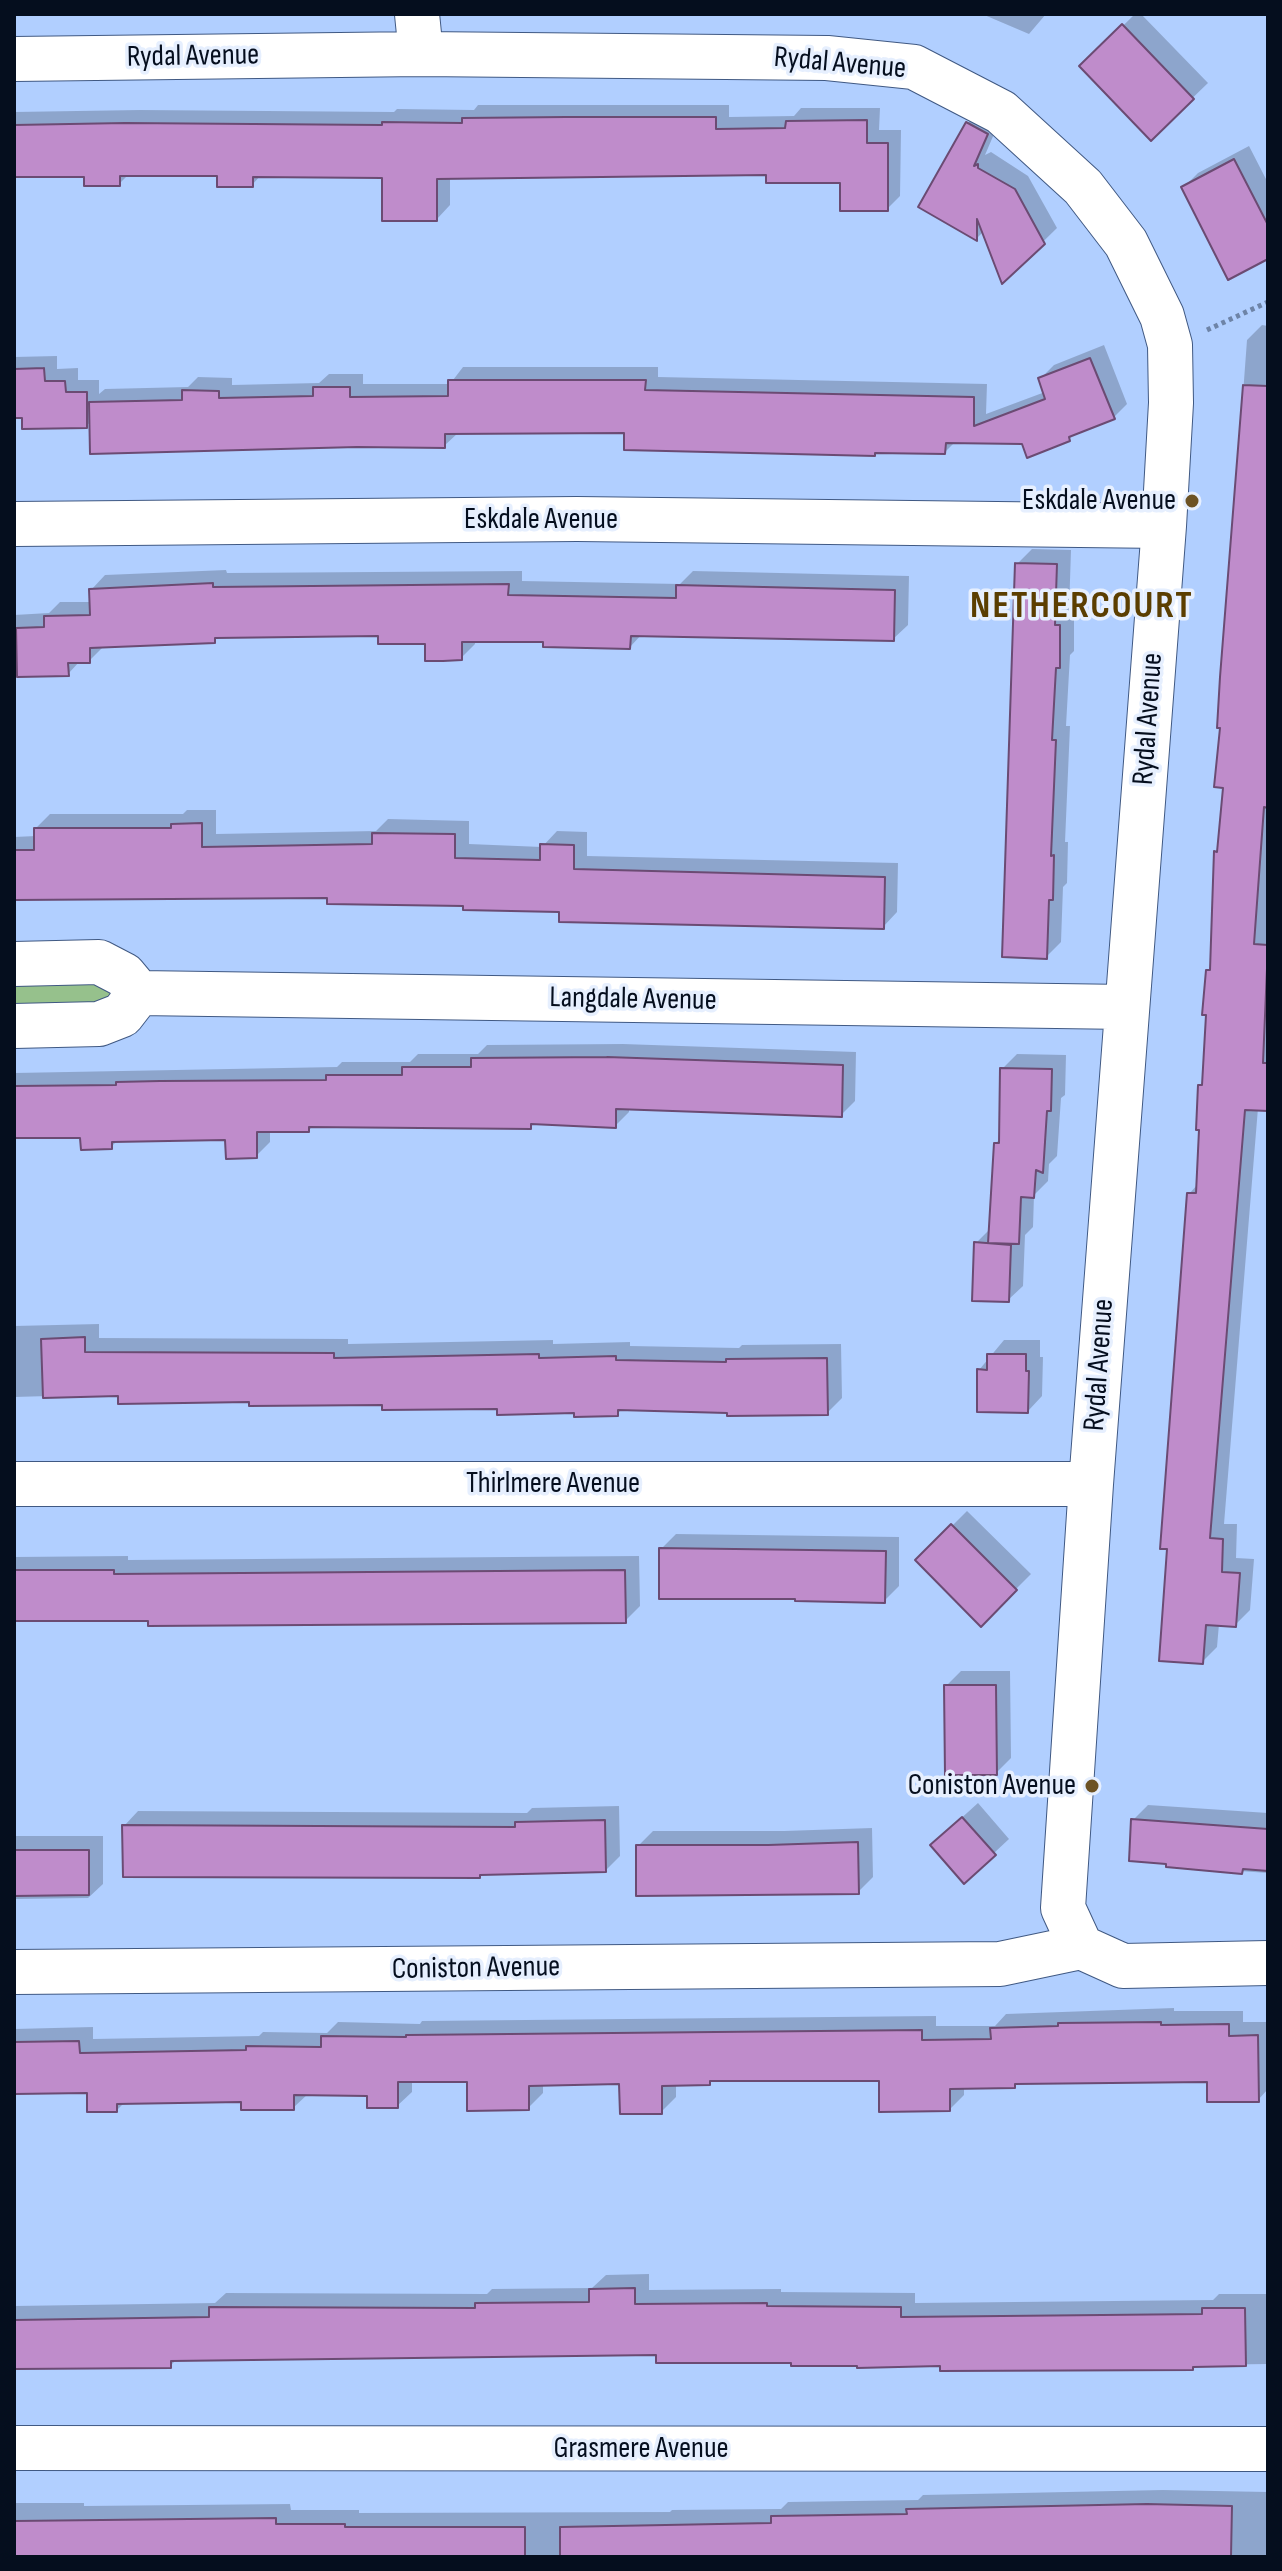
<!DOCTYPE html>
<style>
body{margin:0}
#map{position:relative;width:1282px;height:2571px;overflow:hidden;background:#b1cfff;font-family:"Sofia Sans Condensed",sans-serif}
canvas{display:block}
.frame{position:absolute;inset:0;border:16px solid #050e1e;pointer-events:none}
</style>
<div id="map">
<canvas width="1282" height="2571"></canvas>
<div class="frame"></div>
</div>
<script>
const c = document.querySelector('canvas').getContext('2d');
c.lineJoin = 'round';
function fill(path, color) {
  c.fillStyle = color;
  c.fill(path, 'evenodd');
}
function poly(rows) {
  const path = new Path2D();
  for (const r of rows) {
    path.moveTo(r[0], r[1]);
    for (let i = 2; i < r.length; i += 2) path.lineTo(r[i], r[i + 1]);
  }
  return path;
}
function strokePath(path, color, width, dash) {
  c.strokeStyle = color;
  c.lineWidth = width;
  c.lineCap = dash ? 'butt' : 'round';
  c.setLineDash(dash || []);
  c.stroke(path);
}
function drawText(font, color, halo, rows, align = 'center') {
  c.font = font + ' "Sofia Sans Condensed",sans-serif';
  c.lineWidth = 7;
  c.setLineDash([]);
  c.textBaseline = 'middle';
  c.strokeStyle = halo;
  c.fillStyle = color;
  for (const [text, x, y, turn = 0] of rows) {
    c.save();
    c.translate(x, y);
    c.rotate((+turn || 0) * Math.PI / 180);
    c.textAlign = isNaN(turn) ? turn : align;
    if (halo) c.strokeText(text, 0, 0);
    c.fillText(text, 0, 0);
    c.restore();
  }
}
fill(poly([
 [99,979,111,993,109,1002,14,1011,14,982]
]), '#96c18c');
fill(poly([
 [982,14,1046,14,1029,34],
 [1135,14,1141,14,1208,83,1151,138,1082,66],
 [478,105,729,105,729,117,794,116,801,108,880,108,879,130,901,130,900,196,887,209,842,181,768,173,450,177,450,205,437,219,384,176,261,175,252,185,219,174,129,174,119,184,86,175,14,175,14,112,140,110,394,112,397,109,474,110],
 [981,110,1000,120,985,155,991,152,1028,176,1057,228,1003,281,984,231,977,238,968,123],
 [1249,146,1268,183,1268,257,1183,188,1198,173],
 [1262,325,1268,326,1268,1109,1258,1108,1224,1524,1237,1524,1236,1558,1254,1559,1250,1610,1235,1625,1219,1624,1217,1647,1202,1662,1189,1194,1198,1184,1200,1086,1204,1083,1208,971,1212,967,1216,852,1220,848,1226,786,1222,677,1247,340],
 [1104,345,1127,404,1113,418,1076,432,1069,439,1023,442,956,441,945,452,877,451,874,454,626,431,458,433,444,446,92,421,86,426,14,416,14,357,57,356,57,369,78,368,78,380,99,380,99,394,105,389,188,387,198,377,232,378,232,385,319,383,329,374,363,374,363,384,450,384,463,367,658,367,658,377,987,384,986,414,1045,392,1040,379,1054,365],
 [1032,549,1071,550,1069,611,1074,611,1074,651,1070,655,1066,726,1070,726,1065,842,1068,842,1067,883,1063,887,1061,942,1046,957,1017,564],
 [226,570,227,573,522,571,522,581,680,584,693,571,909,576,908,625,893,639,642,634,630,647,545,640,475,640,475,644,461,658,427,642,380,634,219,636,214,641,104,646,89,661,80,661,68,674,14,675,14,615,49,613,60,602,91,602,91,590,105,575],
 [187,810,216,810,216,834,376,831,388,819,469,821,469,844,542,847,557,831,587,832,587,856,898,863,897,912,883,927,329,896,14,900,14,837,36,836,36,828,50,814,183,814],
 [623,1044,856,1052,855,1101,841,1115,629,1108,629,1112,615,1126,535,1123,530,1127,314,1125,309,1130,270,1130,270,1142,256,1156,227,1137,118,1140,111,1147,82,1136,14,1136,14,1073,337,1067,342,1062,410,1062,418,1054,478,1054,487,1045],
 [1017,1054,1066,1055,1065,1095,1061,1098,1057,1156,1049,1164,1048,1181,1034,1195,1033,1227,1025,1235,1023,1286,1008,1300,976,1243,991,1228,996,1143,1001,1138,1002,1069],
 [99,1324,99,1338,348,1339,348,1344,553,1340,553,1344,630,1342,630,1346,739,1348,742,1345,841,1344,842,1398,827,1413,622,1409,617,1414,499,1407,120,1394,14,1397,14,1326],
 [1004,1340,1040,1340,1040,1357,1043,1357,1042,1396,1028,1411,979,1370],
 [967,1511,1031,1574,981,1624,918,1560],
 [676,1534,899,1537,899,1586,884,1601,661,1549],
 [128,1556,128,1560,639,1556,640,1606,625,1621,14,1619,14,1557],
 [961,1671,1010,1671,1011,1758,996,1773,946,1686],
 [978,1803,1009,1839,964,1881,947,1831],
 [1148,1805,1268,1813,1268,1873,1168,1866,1133,1820],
 [619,1806,620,1856,606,1870,124,1826,138,1811,527,1813,532,1808],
 [872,1828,873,1877,858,1892,638,1846,653,1831,784,1831],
 [14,1836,103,1836,103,1884,88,1898,14,1899],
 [1174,2008,1174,2011,1243,2011,1243,2022,1268,2022,1268,2089,1258,2100,1209,2080,1019,2081,1014,2086,964,2087,964,2095,950,2109,881,2079,713,2079,709,2083,676,2084,676,2097,661,2112,621,2082,543,2083,543,2093,528,2108,469,2080,412,2080,412,2092,397,2106,369,2094,309,2093,293,2108,243,2100,125,2102,117,2110,89,2091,14,2092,14,2029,93,2027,93,2039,259,2036,263,2032,327,2033,338,2022,420,2024,422,2021,936,2016,936,2026,995,2026,1006,2014],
 [649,2274,649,2290,781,2289,781,2292,915,2293,915,2303,1213,2300,1219,2294,1268,2294,1268,2364,1196,2365,1192,2368,942,2364,793,2361,658,2353,177,2359,170,2366,14,2368,14,2306,215,2303,226,2293,487,2294,492,2289,592,2288,606,2275],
 [1163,2490,1268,2492,1268,2557,14,2557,14,2503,84,2503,84,2506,290,2504,291,2510,359,2510,359,2513,670,2512,672,2510,781,2509,788,2502,918,2500,923,2495]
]), '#0003');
const building = poly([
 [1122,24,1194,99,1151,141,1079,66,1122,24],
 [566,117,716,117,716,129,785,128,786,121,867,120,867,143,888,143,888,211,840,211,840,183,766,183,766,175,437,179,437,221,382,221,382,178,253,177,253,187,217,187,217,176,120,176,120,186,84,186,84,177,14,177,14,125,125,123,382,125,382,122,462,123,462,118,566,117],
 [966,122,988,134,974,166,978,164,978,168,1015,189,1045,244,1002,284,977,219,977,241,918,207,966,122],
 [1234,159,1268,225,1268,259,1228,280,1181,187,1234,159],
 [1090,358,1115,419,1069,437,1070,441,1027,458,1022,444,946,443,945,454,875,453,875,456,624,450,624,433,445,434,445,448,357,447,90,454,89,402,182,400,182,390,219,391,219,398,313,396,313,387,350,387,350,397,448,396,448,380,646,380,645,390,974,397,974,426,1045,399,1038,378,1090,358],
 [44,368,45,381,65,381,66,392,87,392,87,428,22,429,22,418,14,418,14,369,44,368],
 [1243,385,1268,386,1268,808,1264,807,1254,944,1268,945,1263,1063,1268,1063,1268,1111,1245,1110,1210,1538,1223,1539,1222,1572,1240,1573,1236,1627,1206,1625,1203,1664,1159,1661,1167,1549,1160,1549,1187,1193,1196,1193,1199,1130,1196,1130,1198,1085,1202,1085,1206,1015,1202,1015,1206,970,1210,970,1214,851,1217,852,1223,788,1214,787,1220,728,1217,728,1220,677,1243,385],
 [1015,563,1057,564,1055,625,1060,625,1060,668,1056,668,1052,740,1056,740,1051,856,1054,855,1053,900,1049,900,1047,959,1002,957,1015,563],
 [213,583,213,587,509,584,508,595,676,598,676,585,895,590,894,641,631,636,630,649,543,647,543,642,462,642,462,660,443,661,425,661,425,644,378,644,378,636,215,638,215,643,90,648,90,663,68,663,69,676,17,677,16,628,44,627,44,616,90,615,89,589,213,583],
 [202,823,202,847,372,844,372,833,455,834,455,858,540,860,540,844,574,845,574,869,885,877,884,929,559,922,559,912,463,910,463,906,327,904,327,898,14,900,14,850,34,850,34,828,171,828,171,824,202,823],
 [607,1057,843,1065,842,1117,616,1109,616,1128,531,1124,531,1129,309,1127,309,1132,257,1132,257,1158,226,1159,225,1140,112,1142,112,1149,81,1150,80,1138,14,1138,14,1086,116,1085,116,1082,160,1081,326,1080,326,1075,402,1075,402,1067,471,1067,471,1058,607,1057],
 [1000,1068,1052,1069,1051,1111,1047,1111,1043,1173,1036,1170,1034,1198,1021,1197,1019,1244,988,1243,994,1143,999,1143,1000,1068],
 [974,1242,1011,1245,1009,1302,972,1301,974,1242],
 [85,1337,85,1352,334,1353,334,1358,539,1354,539,1358,616,1356,616,1360,726,1362,726,1359,827,1358,828,1415,727,1416,727,1413,618,1410,618,1416,574,1417,574,1413,497,1415,497,1409,382,1410,382,1405,249,1406,249,1402,118,1404,118,1396,43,1398,41,1339,85,1337],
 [987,1354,1026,1354,1026,1371,1029,1371,1028,1413,977,1412,977,1369,987,1370,987,1354],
 [951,1524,1017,1590,981,1627,915,1560,951,1524],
 [659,1548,886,1551,885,1603,795,1601,795,1599,659,1599,659,1548],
 [14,1570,114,1570,114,1574,625,1570,626,1623,148,1626,148,1621,14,1621,14,1570],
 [944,1685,996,1685,997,1775,945,1775,944,1685],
 [962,1817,996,1855,964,1884,930,1845,962,1817],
 [1131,1819,1268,1829,1268,1871,1243,1869,1242,1874,1166,1867,1166,1864,1129,1861,1131,1819],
 [605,1820,606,1872,480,1875,480,1878,123,1877,122,1825,515,1827,515,1822,605,1820],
 [858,1842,859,1894,636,1896,636,1845,768,1845,858,1842],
 [14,1850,89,1850,89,1895,14,1896,14,1850],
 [1161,2022,1161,2025,1229,2024,1229,2036,1258,2035,1259,2102,1207,2102,1207,2082,1015,2084,1015,2088,950,2089,950,2111,879,2112,879,2081,710,2081,710,2085,662,2086,662,2114,620,2114,619,2084,529,2086,529,2110,467,2111,467,2082,398,2082,398,2108,367,2108,367,2096,294,2095,294,2110,241,2110,241,2102,117,2104,117,2112,87,2112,87,2093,14,2094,14,2042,79,2041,80,2053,246,2050,246,2046,321,2047,321,2036,406,2037,406,2035,922,2030,922,2040,991,2039,990,2028,1058,2026,1058,2023,1161,2022],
 [635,2288,635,2304,767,2303,767,2306,901,2307,901,2317,1202,2314,1202,2308,1245,2308,1246,2366,1193,2367,1193,2370,940,2371,940,2366,857,2368,857,2366,791,2366,791,2363,656,2363,656,2355,171,2361,171,2368,14,2369,14,2320,209,2317,209,2307,475,2308,475,2303,589,2302,589,2289,635,2288],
 [1147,2504,1232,2506,1231,2557,560,2557,560,2527,771,2523,771,2516,907,2514,906,2509,1147,2504],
 [276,2518,276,2524,345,2524,345,2527,525,2527,525,2557,14,2557,14,2521,276,2518]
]);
fill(building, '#bf8ccb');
strokePath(building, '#6b4b73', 2);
const minor = poly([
 [417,14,421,54],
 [14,59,421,54,827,58,914,67,1001,112,1083,187,1126,243,1162,316,1170,345,1171,403,1164,526,1091,1484,1063,1908,1081,1947],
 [14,524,577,519,1164,526],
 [14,964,99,962,124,975,139,993,122,1015,99,1024,14,1026],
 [139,993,1127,1007],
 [14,1484,1091,1484],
 [14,1972,1000,1964,1081,1947,1123,1966,1268,1963],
 [14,2448,1268,2449]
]);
strokePath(minor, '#405983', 46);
strokePath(poly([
 [1207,330,1268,302]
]), '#6e84a7', 5, [4, 4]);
strokePath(minor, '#fff', 44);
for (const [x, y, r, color] of [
 [1192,501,8,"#6d5324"],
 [1092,1786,8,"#6d5324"]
]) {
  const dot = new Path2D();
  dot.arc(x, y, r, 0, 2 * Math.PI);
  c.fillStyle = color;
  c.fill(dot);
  strokePath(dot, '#e6effe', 3);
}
drawText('30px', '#050e1e', '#e6effe', [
 ["Rydal Avenue",193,57,-1],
 ["Rydal Avenue",840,64,5],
 ["Eskdale Avenue",541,520],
 ["Rydal Avenue",1149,719,-86],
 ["Langdale Avenue",633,1000,1],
 ["Rydal Avenue",1100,1365,-86],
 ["Thirlmere Avenue",553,1484],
 ["Coniston Avenue",476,1969,-1],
 ["Grasmere Avenue",641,2449]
]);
drawText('30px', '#050e1e', '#e6effe', [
 ["Eskdale Avenue",1176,501],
 ["Coniston Avenue",1076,1786]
], 'right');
c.letterSpacing = '2px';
drawText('bold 38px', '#5b3e00', '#e6effe', [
 ["NETHERCOURT",1082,607]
]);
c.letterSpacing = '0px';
</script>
